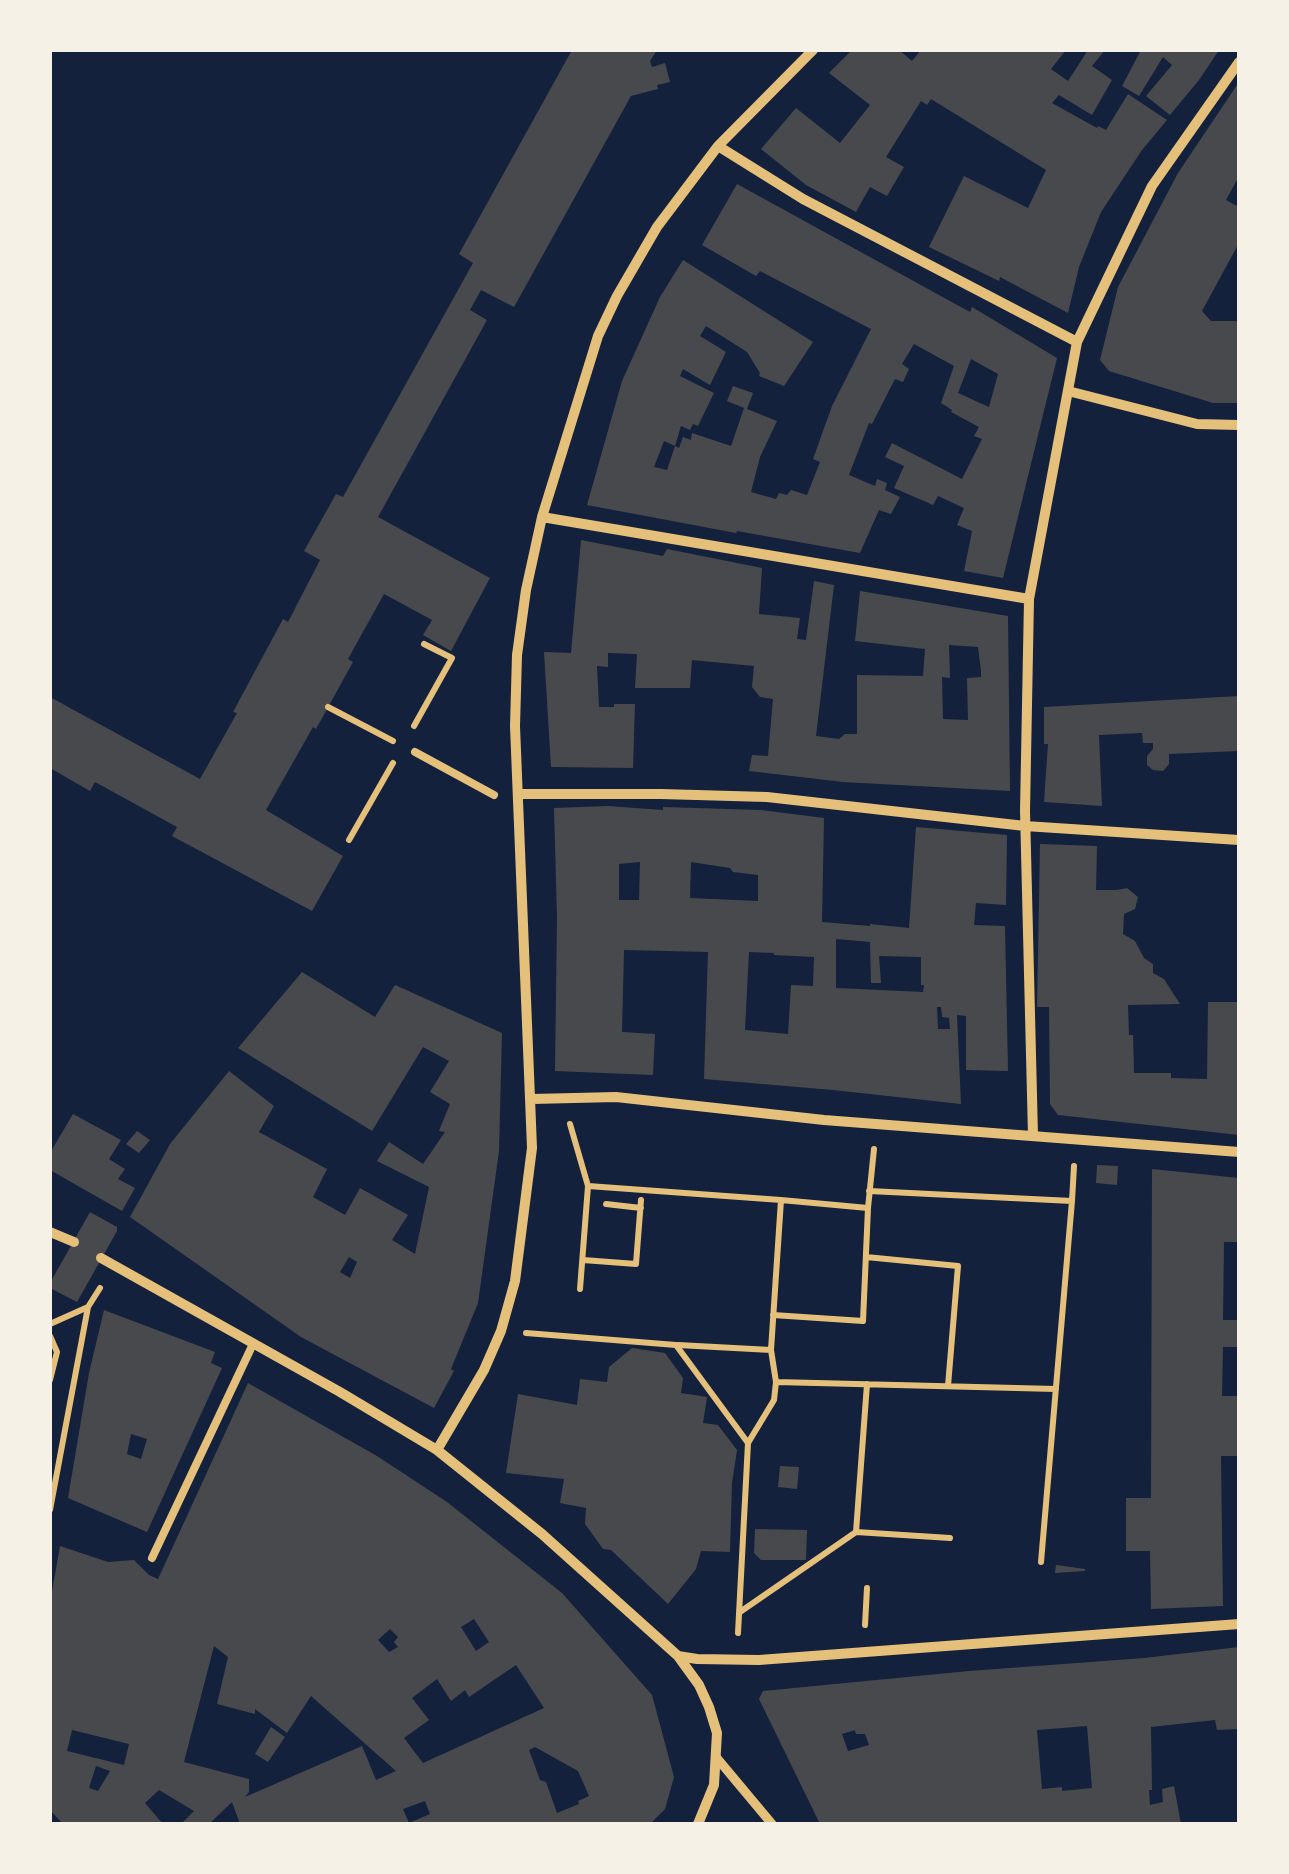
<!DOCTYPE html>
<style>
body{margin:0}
#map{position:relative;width:1289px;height:1874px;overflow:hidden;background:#14213d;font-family:"Golos Text",sans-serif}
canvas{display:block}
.frame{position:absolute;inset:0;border:52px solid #f6f1e7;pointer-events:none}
</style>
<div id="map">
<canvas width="1289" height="1874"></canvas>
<div class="frame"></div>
</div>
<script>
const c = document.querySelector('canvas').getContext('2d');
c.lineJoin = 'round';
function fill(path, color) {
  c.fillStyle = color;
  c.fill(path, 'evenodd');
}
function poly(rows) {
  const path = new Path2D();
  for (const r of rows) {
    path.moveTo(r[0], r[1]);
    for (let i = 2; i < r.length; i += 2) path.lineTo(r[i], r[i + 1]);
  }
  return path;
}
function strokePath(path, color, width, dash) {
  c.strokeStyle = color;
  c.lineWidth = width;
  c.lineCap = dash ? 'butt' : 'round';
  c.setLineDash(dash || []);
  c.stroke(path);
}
fill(poly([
 [572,50,657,50,650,61,652,67,665,63,670,82,657,85,658,89,631,96,514,307,481,290,470,310,487,320,378,517,490,578,451,651,423,635,432,620,384,594,348,659,353,662,316,729,313,727,266,810,343,856,312,911,172,836,177,827,95,782,90,791,50,768,50,697,200,779,237,713,233,712,283,619,288,622,320,560,304,551,336,494,343,497,473,263,459,254],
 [852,50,899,50,912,61,921,50,1066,50,1051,69,1068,81,1088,50,1105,50,1092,66,1112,80,1092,115,1059,95,1052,103,1097,128,1098,126,1106,130,1128,94,1167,120,1142,150,1101,212,1079,267,1068,313,1000,277,999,281,929,247,964,176,1028,208,1046,170,931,99,927,105,921,101,886,157,904,167,887,196,870,187,856,212,806,185,761,149,796,108,840,143,870,105,829,73],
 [1141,50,1219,50,1199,80,1170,115,1146,96,1172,65,1163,57,1139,96,1122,86],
 [1239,82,1239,176,1226,200,1239,207,1239,243,1202,311,1211,321,1239,321,1239,403,1213,403,1109,371,1100,360,1118,287,1178,173],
 [737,184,970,312,972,307,1057,358,1003,578,964,571,972,531,957,525,964,508,938,496,933,505,894,488,904,466,885,457,892,443,962,479,982,439,974,436,979,427,951,412,952,410,941,403,954,366,914,344,902,364,909,369,903,382,895,379,872,424,869,423,849,475,875,486,877,479,887,483,885,490,900,497,891,514,879,510,860,553,737,531,736,533,587,505,622,381,660,297,683,260,813,342,784,386,759,376,760,373,747,352,706,326,700,336,726,352,710,385,683,369,680,376,714,393,713,395,698,426,693,424,690,430,681,426,675,446,664,441,654,467,667,470,675,446,679,448,683,437,691,440,692,433,731,446,744,408,727,401,733,386,753,393,747,409,777,421,760,457,751,492,776,499,779,493,787,495,791,490,807,495,820,462,813,459,832,406,871,329,760,271,756,276,702,245],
 [971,359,998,374,989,407,958,393],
 [581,540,663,556,667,549,762,568,759,614,800,618,797,639,806,640,814,581,834,585,816,736,839,739,845,734,857,734,857,675,923,676,925,649,855,641,860,591,1008,616,1010,791,843,782,749,771,752,755,768,756,773,699,760,697,752,687,754,666,692,660,690,688,635,688,637,654,608,653,608,667,597,666,599,707,614,707,614,704,635,704,633,768,551,767,544,652,571,653],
 [949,645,978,647,981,671,981,677,967,678,968,720,943,719,942,677,950,678],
 [1239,696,1239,751,1169,754,1169,764,1163,771,1153,770,1147,765,1147,756,1153,749,1153,743,1143,743,1142,733,1099,735,1102,806,1044,802,1048,744,1044,744,1044,707],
 [608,806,663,810,663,807,761,810,824,818,822,922,870,926,870,924,909,928,916,827,1007,835,1006,905,976,903,974,925,1005,926,1008,1071,966,1070,966,1016,957,1015,961,1104,833,1090,704,1079,708,952,624,950,622,1032,655,1034,653,1075,555,1071,557,917,554,808],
 [640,862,639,900,619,900,619,864],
 [691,862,730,868,733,872,758,875,758,901,690,898],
 [836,939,870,942,871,983,881,983,879,956,921,957,921,985,924,985,923,992,836,988],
 [749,952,774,953,774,955,814,957,813,986,791,985,788,1034,745,1030],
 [937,1007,941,1007,942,1017,949,1018,950,1029,938,1029],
 [1040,844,1097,846,1096,890,1117,890,1127,888,1138,897,1135,909,1124,914,1123,934,1135,941,1144,958,1153,964,1153,973,1164,979,1180,1004,1128,1005,1129,1035,1133,1035,1134,1073,1171,1073,1171,1078,1207,1079,1208,1002,1237,1002,1239,1135,1058,1115,1050,1104,1049,1007,1037,1007],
 [302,972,375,1017,395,985,502,1033,499,1151,478,1303,451,1369,454,1371,434,1408,301,1337,130,1217,170,1144,229,1071,274,1106,259,1132,327,1169,313,1197,345,1215,360,1188,408,1215,392,1240,415,1254,429,1187,377,1161,389,1142,423,1164,445,1132,439,1131,450,1104,430,1092,449,1061,423,1047,372,1131,238,1048],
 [349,1257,357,1262,350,1278,340,1272],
 [73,1114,121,1140,109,1159,125,1169,118,1179,135,1188,122,1211,50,1170,50,1153],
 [137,1131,150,1140,139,1153,126,1144],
 [1097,1165,1118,1166,1117,1185,1096,1183],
 [1152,1169,1239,1178,1239,1242,1224,1242,1223,1320,1239,1320,1239,1347,1223,1347,1222,1396,1239,1396,1239,1456,1221,1456,1223,1606,1151,1609,1150,1551,1126,1551,1126,1498,1151,1498],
 [90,1212,117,1227,117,1231,77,1302,50,1288,50,1283],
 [104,1310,215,1352,211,1363,222,1368,147,1532,68,1498,89,1373],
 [131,1434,147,1439,141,1459,127,1454],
 [632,1348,665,1353,683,1378,681,1393,707,1397,703,1423,718,1425,737,1450,732,1483,730,1552,701,1551,696,1569,668,1604,611,1550,603,1549,585,1524,586,1508,560,1503,564,1479,506,1473,518,1394,577,1405,580,1379,607,1382,609,1367],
 [248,1383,377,1456,447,1502,562,1593,652,1695,674,1777,665,1809,650,1824,240,1824,232,1802,209,1824,181,1824,194,1811,159,1790,145,1803,163,1824,63,1824,50,1810,50,1616,52,1604,50,1603,60,1546,108,1562,134,1560,149,1575,158,1579],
 [474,1619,489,1642,476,1651,461,1627],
 [390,1629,398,1637,394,1642,398,1647,389,1652,378,1640],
 [214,1646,228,1657,217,1704,255,1714,255,1709,287,1733,311,1696,396,1771,376,1780,362,1746,245,1797,249,1792,249,1779,184,1762],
 [516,1665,544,1708,423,1763,404,1738,429,1720,412,1698,437,1679,451,1701,465,1690,469,1697],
 [72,1730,129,1744,124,1765,67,1751],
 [535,1747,578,1771,589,1796,578,1801,579,1804,557,1813,546,1782,540,1780,529,1750],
 [96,1766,110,1771,98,1791,89,1788],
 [425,1801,430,1814,409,1823,403,1809],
 [780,1466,799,1467,797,1489,778,1487],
 [755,1529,807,1530,806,1560,761,1560,754,1553],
 [1056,1565,1085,1569,1085,1571,1055,1573],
 [1239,1647,1239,1729,1217,1730,1215,1720,1151,1727,1152,1790,1149,1790,1150,1805,1163,1802,1162,1789,1174,1786,1181,1824,820,1824,759,1699,763,1691,969,1671,1144,1658],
 [1087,1726,1092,1788,1062,1791,1062,1787,1042,1789,1037,1730],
 [855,1730,856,1734,865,1734,869,1745,848,1751,842,1734],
 [271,1727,285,1737,268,1762,255,1754]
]), '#48494c');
strokePath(poly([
 [328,707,393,741],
 [414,726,452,658,424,644],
 [349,840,393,763],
 [570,1124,588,1186,781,1200,771,1350],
 [869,1191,1072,1201,1041,1562],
 [1072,1201,1074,1166],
 [606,1204,641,1208],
 [868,1208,874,1149],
 [866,1257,958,1266,948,1386],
 [583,1260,636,1264,641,1200],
 [580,1289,588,1186],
 [773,1315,863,1321,868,1208,781,1200],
 [50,1324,88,1307],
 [526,1333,676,1345,748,1443,738,1633],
 [50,1336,57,1352,50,1380],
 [678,1345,771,1350,776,1382,774,1400,748,1443],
 [776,1382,1056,1389],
 [867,1384,856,1532,950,1538],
 [50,1510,88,1307,100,1288],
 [740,1612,856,1532],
 [865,1625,867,1588]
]), '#e5c07b', 6);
strokePath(poly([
 [415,752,494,795],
 [152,1558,253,1344]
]), '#e5c07b', 8);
strokePath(poly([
 [716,1757,772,1824]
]), '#e5c07b', 9);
strokePath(poly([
 [718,146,803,199,1077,342],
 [1068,391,1197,424,1239,425],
 [542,517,1029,599],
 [518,794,661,794,767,797,1025,826,1239,840],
 [532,1099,616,1097,824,1120,1239,1152],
 [1033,1136,1025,811,1029,599,1077,342,1152,186,1239,62],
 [50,1232,74,1242],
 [101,1258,340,1392,437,1450,542,1534,678,1656,699,1685,709,1707,717,1733,714,1785,698,1824],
 [437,1450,484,1370,501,1331,515,1281,532,1148,515,726,517,655,526,590,542,517,598,336,617,296,657,227,718,146,813,50],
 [678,1656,697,1659,759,1660,1239,1624]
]), '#e5c07b', 10);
</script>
